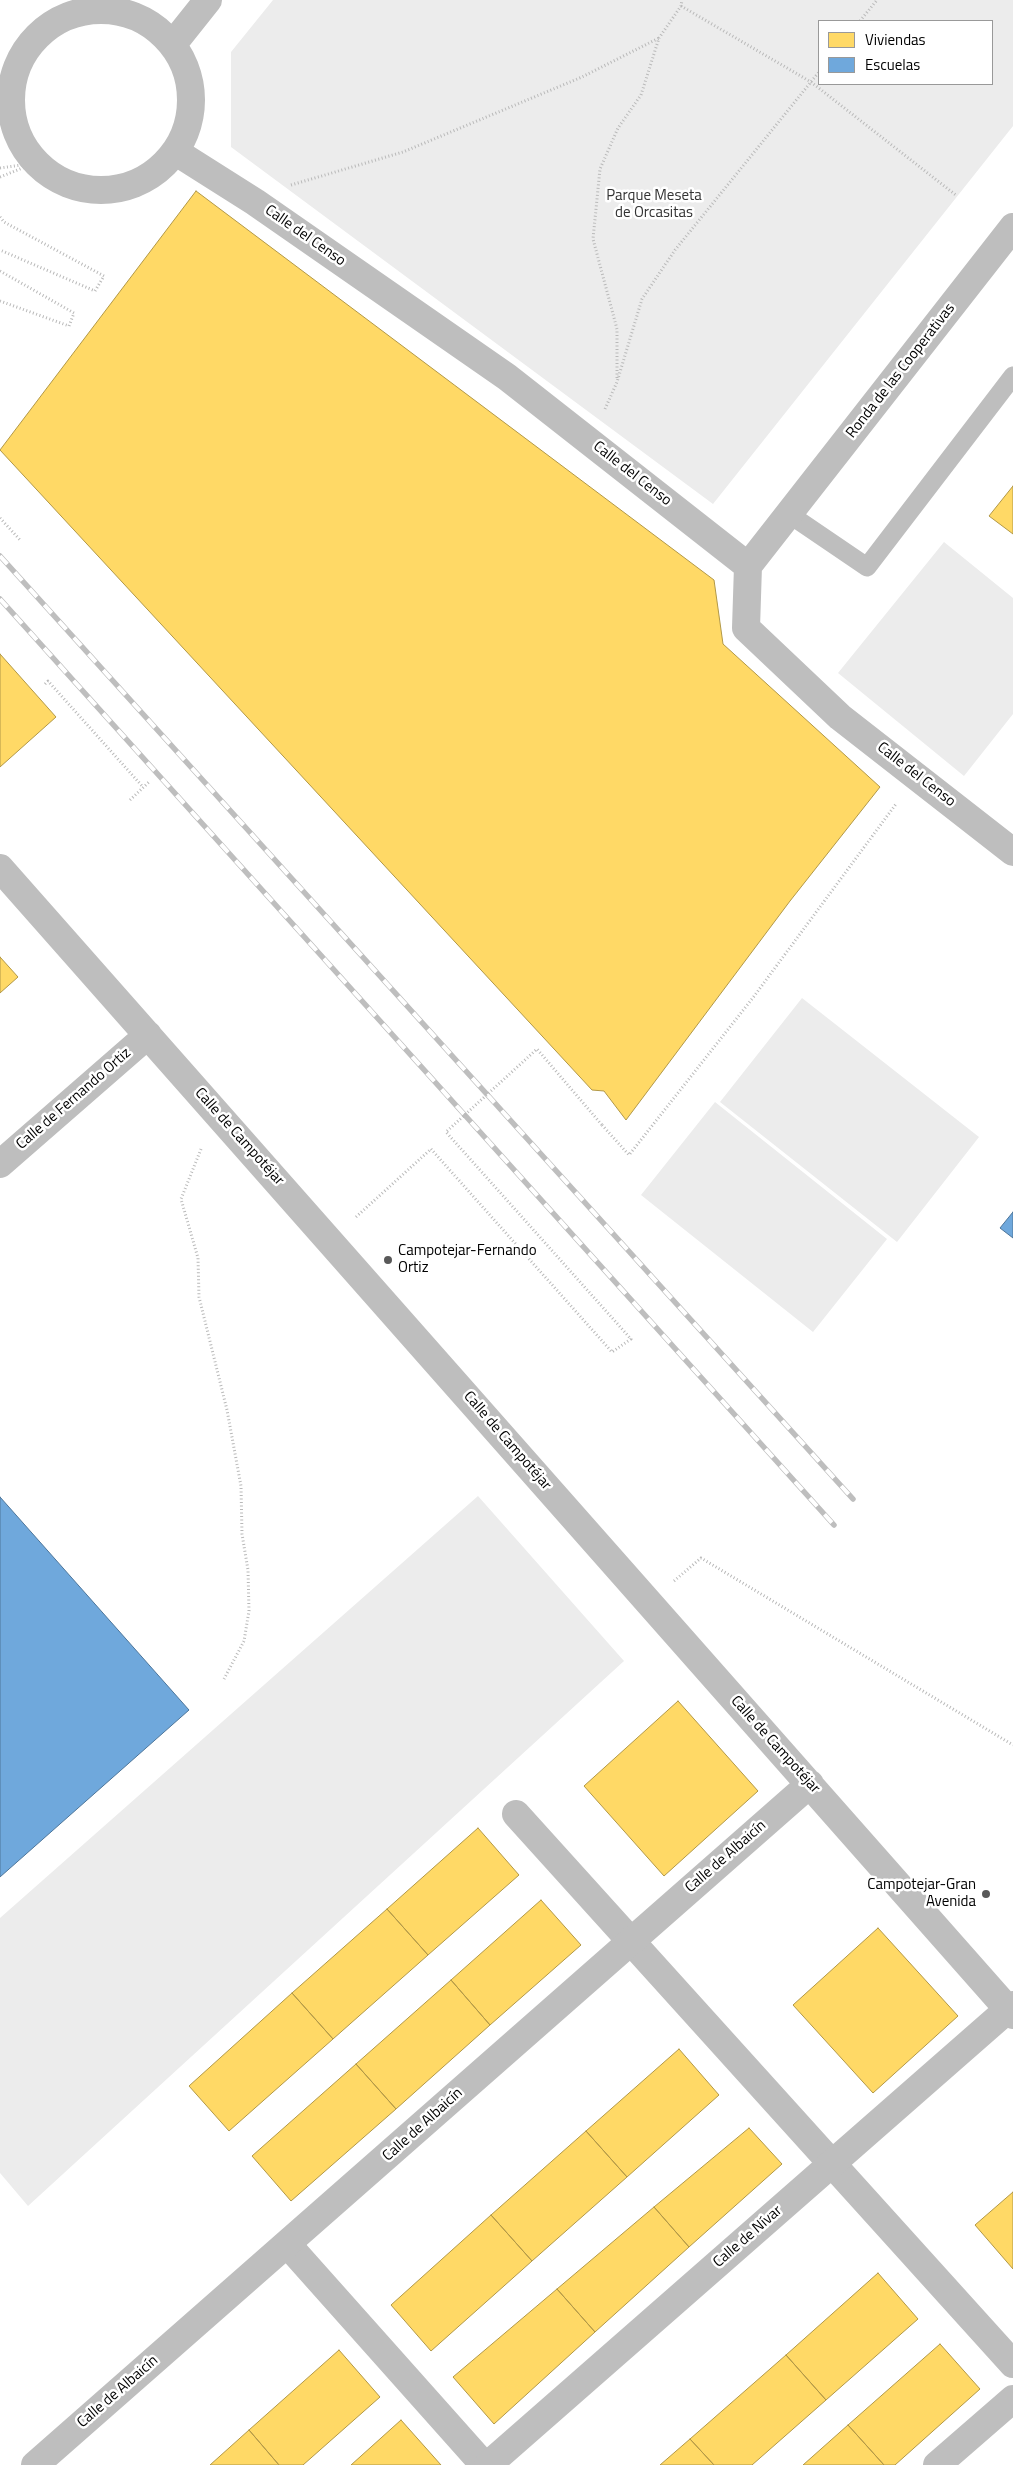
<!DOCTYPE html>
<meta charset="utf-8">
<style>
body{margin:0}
#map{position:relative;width:1013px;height:2465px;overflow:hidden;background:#fff;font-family:"Titillium Web",sans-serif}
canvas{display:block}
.legend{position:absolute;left:818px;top:20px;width:175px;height:65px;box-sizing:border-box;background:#fff;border:1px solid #999;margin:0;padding:6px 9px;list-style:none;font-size:15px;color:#000}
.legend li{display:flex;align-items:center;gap:10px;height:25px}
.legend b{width:25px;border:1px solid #999}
</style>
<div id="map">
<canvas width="1013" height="2465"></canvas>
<ul class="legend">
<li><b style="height:14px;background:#ffd966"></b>Viviendas</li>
<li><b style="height:14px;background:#6fa8dc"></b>Escuelas</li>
</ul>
</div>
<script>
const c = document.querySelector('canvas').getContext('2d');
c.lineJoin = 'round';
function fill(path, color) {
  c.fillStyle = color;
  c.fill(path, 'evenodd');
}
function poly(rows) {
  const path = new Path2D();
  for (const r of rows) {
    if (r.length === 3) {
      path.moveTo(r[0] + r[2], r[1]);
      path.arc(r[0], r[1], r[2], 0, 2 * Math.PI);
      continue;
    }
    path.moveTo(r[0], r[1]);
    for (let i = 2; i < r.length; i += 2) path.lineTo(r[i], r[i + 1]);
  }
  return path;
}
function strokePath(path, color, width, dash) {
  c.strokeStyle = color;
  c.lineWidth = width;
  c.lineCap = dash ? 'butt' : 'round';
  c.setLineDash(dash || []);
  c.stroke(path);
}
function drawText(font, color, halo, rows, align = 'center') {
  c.font = font + ' "Titillium Web",sans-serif';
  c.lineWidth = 5;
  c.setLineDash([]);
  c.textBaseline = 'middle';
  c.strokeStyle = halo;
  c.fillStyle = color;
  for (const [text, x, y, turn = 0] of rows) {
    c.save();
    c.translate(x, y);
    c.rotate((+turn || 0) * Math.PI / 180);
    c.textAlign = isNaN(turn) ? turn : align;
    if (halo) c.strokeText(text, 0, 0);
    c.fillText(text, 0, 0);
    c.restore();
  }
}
fill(poly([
 [273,0,1013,0,1013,126,713,504,231,147,231,52],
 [819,21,992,21,992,84,819,84],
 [944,542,1013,598,1013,714,964,776,838,673],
 [802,998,979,1137,897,1242,720,1102],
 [715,1102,887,1239,813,1332,641,1195],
 [478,1496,624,1661,28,2206,0,2173,0,1918]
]), '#ececec');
const homes = poly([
 [196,191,714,580,723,644,880,787,790,901,626,1120,604,1091,592,1090,0,450,196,191],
 [1013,486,1013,534,989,516,1013,486],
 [0,654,56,717,0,767,0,654],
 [0,957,18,977,0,993,0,957],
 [678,1701,758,1791,664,1876,584,1786,678,1701],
 [478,1828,519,1875,428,1955,387,1909,478,1828],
 [541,1900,581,1945,490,2025,451,1980,541,1900],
 [387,1909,428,1955,333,2039,292,1993,387,1909],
 [878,1928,958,2016,873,2093,793,2005,878,1928],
 [451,1980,490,2025,396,2109,356,2064,451,1980],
 [292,1993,333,2039,229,2131,189,2086,292,1993],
 [679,2049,719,2095,627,2177,586,2131,679,2049],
 [356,2064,396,2109,291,2201,252,2156,356,2064],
 [749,2128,782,2164,689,2247,654,2207,749,2128],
 [586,2131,627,2177,532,2261,491,2215,586,2131],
 [1013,2192,1013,2269,975,2225,1013,2192],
 [654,2207,689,2247,595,2332,557,2289,654,2207],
 [491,2215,532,2261,431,2351,391,2305,491,2215],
 [878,2273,918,2319,826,2400,786,2355,878,2273],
 [557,2289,595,2332,494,2424,453,2377,557,2289],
 [940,2344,980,2389,895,2465,884,2465,848,2425,940,2344],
 [339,2350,380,2397,303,2465,279,2465,249,2430,339,2350],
 [786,2355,826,2400,752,2465,714,2465,690,2439,786,2355],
 [401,2420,441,2465,351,2465,401,2420],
 [848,2425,884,2465,803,2465,848,2425],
 [249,2430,279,2465,210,2465,249,2430],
 [690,2439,714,2465,660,2465,690,2439]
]);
fill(homes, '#ffd966');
strokePath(homes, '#b29847', 1);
const schools = poly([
 [1013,1212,1013,1238,1000,1228,1013,1212],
 [0,1497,189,1710,0,1877,0,1497]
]);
fill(schools, '#6fa8dc');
strokePath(schools, '#4e769a', 1);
strokePath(poly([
 [681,6,811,82,957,196],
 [860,21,877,0],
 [0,168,29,164],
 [0,177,35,163],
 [291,185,403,152,582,77,659,38],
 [0,217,4,222,104,276,95,291,0,250],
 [0,271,74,313,69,326,0,301],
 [617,378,617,329,593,239,600,169,618,128,641,95,659,38,681,6,682,0],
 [605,409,617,382,642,299,675,250,819,72],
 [0,518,21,541],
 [45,684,48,681,143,787],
 [130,800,149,782],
 [602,1125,629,1155,752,999,896,804],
 [201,1149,181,1199,198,1258,199,1297,227,1410,241,1486,242,1534,248,1570,249,1611,244,1641,224,1679],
 [356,1217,431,1149],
 [674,1581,701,1558,1013,1745]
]), '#b9b9b9', 3, [1, 2.5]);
strokePath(poly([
 [789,514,867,567,1013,376]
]), '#bebebe', 19);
strokePath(poly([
 [96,0,108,10],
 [516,1814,1013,2364],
 [288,2245,484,2465]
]), '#bebebe', 28);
strokePath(poly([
 [101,100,90],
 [173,44,208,0],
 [176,152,255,202,507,377,748,566,746,628,840,717,1013,852],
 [748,566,1013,227],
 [0,868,1013,2015],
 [0,1164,148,1035],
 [35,2465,810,1784],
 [488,2465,1013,2005],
 [937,2465,1013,2399]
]), '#bebebe', 28);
const rail = poly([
 [0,556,853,1499],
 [0,599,834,1525]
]);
strokePath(rail, '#bebebe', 5.5);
strokePath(rail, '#fff', 4, [11]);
strokePath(poly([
 [431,1149,612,1352,631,1339,446,1132,537,1049,602,1125]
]), '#b9b9b9', 3, [1, 2.5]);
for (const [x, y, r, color] of [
 [388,1260,5,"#595959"],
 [986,1894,5,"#595959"]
]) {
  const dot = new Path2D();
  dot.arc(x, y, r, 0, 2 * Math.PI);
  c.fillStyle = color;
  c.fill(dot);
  strokePath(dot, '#fff', 2);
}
drawText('15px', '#333', '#fff', [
 ["Parque Meseta",654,196],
 ["de Orcasitas",654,213]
]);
drawText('15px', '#000', '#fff', [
 ["Calle del Censo",305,236,35],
 ["Ronda de las Cooperativas",901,371,-52],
 ["Calle del Censo",632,474,38],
 ["Calle del Censo",916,775,38],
 ["Calle de Fernando Ortiz",74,1099,-41],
 ["Calle de Campotéjar",239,1137,48],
 ["Calle de Campotéjar",507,1441,49],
 ["Calle de Campotéjar",775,1745,48],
 ["Calle de Albaicín",726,1857,-41],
 ["Calle de Albaicín",423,2125,-42],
 ["Calle de Nívar",748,2237,-41],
 ["Calle de Albaicín",118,2392,-41]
]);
drawText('15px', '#000', '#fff', [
 ["Campotejar-Fernando",398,1251],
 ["Ortiz",398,1268],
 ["Campotejar-Gran",976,1885,"right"],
 ["Avenida",976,1902,"right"]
], 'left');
</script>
